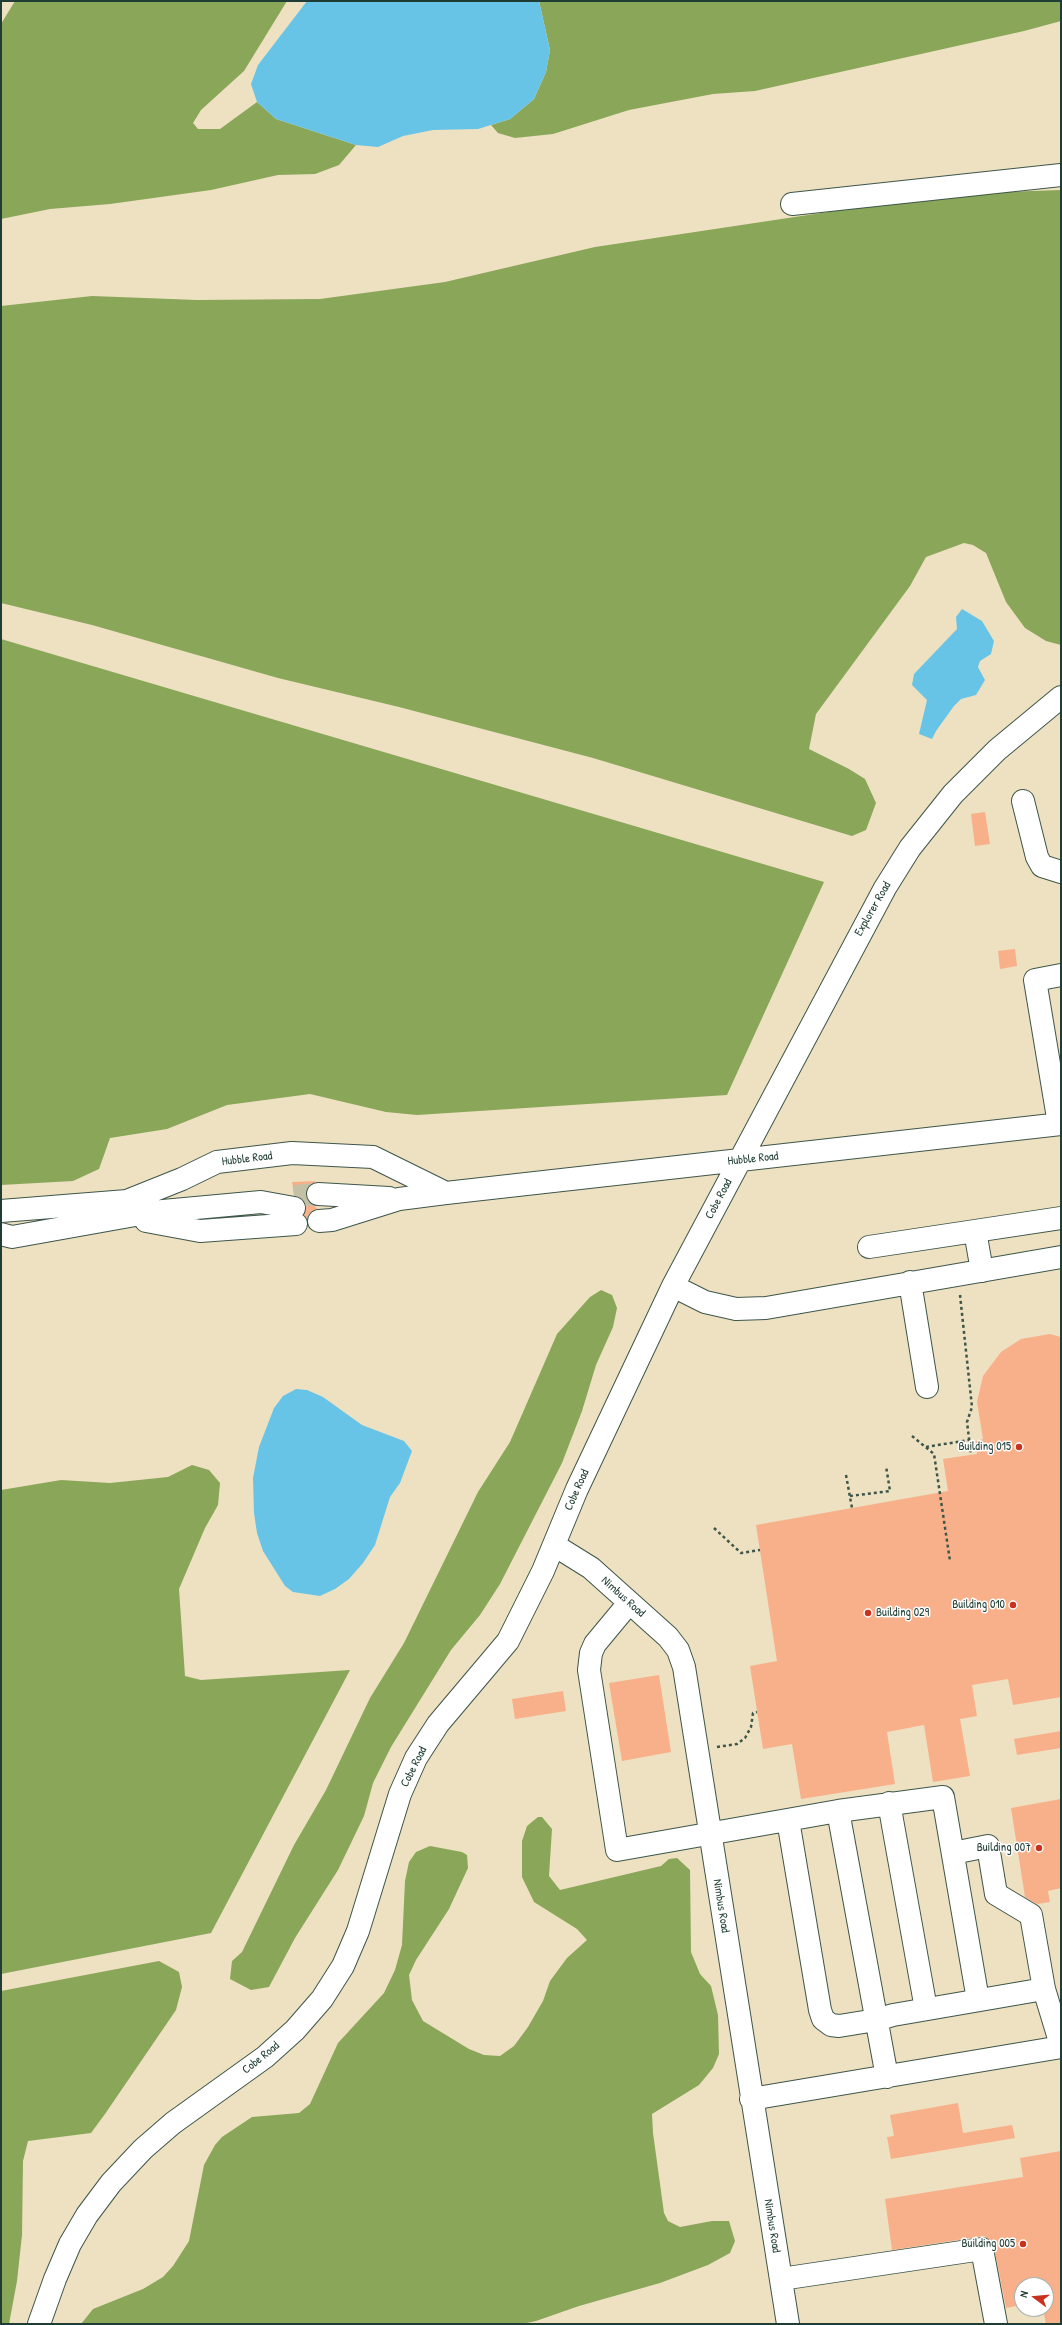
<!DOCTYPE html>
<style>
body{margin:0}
#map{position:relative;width:1062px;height:2325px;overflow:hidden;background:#ede1c1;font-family:"Patrick Hand",sans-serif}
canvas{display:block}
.frame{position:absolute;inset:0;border:2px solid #1f3d34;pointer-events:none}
.north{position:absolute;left:1014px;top:2277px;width:40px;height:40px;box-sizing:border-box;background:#fff;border:1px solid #a5b1ae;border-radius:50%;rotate:286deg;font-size:11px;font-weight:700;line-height:16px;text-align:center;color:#1f3d34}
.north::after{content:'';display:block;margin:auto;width:14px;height:18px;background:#c8321e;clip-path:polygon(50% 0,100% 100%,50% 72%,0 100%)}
</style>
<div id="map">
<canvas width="1062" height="2325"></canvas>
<div class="frame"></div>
<div class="north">N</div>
</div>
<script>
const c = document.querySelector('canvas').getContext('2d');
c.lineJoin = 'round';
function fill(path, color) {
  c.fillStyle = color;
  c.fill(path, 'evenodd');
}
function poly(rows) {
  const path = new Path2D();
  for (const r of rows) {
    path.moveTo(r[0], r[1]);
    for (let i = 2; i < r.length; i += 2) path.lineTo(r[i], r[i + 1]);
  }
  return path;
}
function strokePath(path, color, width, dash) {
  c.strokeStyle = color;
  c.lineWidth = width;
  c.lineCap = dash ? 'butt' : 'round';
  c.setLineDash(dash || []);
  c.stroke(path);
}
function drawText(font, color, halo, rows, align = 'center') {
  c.font = font + ' "Patrick Hand",sans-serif';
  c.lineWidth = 3;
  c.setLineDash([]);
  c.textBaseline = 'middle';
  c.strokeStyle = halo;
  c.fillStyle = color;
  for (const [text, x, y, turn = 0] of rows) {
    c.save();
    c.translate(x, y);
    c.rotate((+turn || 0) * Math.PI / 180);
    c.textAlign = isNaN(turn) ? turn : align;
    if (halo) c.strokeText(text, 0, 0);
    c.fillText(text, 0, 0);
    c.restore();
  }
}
fill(poly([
 [15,1,287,1,244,71,201,110,193,123,198,129,220,129,257,102,276,119,356,145,339,165,315,174,278,175,211,190,110,204,50,209,1,219,1,24],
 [539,1,1061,1,1061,21,1024,31,755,91,713,94,629,110,553,134,515,138,498,133,491,125,510,119,534,99,546,72,550,50],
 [1061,190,1061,645,1046,641,1025,628,1006,602,986,553,973,545,964,543,926,557,910,586,816,714,809,749,849,769,865,779,876,803,866,830,852,836,593,758,399,707,278,678,92,625,1,603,1,306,92,296,197,300,320,299,445,282,595,247,888,203,974,193],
 [1,639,824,882,727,1095,417,1115,386,1112,310,1094,227,1105,167,1129,110,1138,99,1169,73,1181,1,1185],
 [601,1290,612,1295,617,1308,613,1327,596,1365,582,1411,562,1463,500,1584,480,1615,451,1650,391,1747,373,1783,364,1816,338,1870,295,1938,269,1987,251,1990,230,1979,232,1961,242,1952,294,1845,326,1790,370,1698,404,1643,478,1492,510,1442,557,1334,590,1297],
 [192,1465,209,1470,220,1483,218,1505,205,1528,179,1589,185,1676,201,1680,350,1670,211,1933,1,1974,1,1490,61,1480,110,1483,168,1477],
 [538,1817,542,1817,552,1829,549,1876,560,1890,661,1866,669,1859,677,1858,690,1870,691,1952,700,1974,711,1986,718,2015,719,2054,713,2068,699,2085,652,2114,653,2133,664,2213,668,2221,680,2227,712,2221,729,2221,735,2241,730,2253,708,2265,660,2283,579,2306,536,2321,522,2324,81,2324,93,2309,143,2289,163,2277,173,2266,189,2241,204,2165,215,2145,222,2137,252,2117,299,2113,310,2104,338,2043,384,1993,395,1970,402,1945,405,1881,409,1862,416,1852,430,1846,462,1852,467,1855,468,1868,449,1909,416,1960,409,1975,412,2000,423,2021,469,2049,484,2055,500,2056,514,2046,528,2027,543,2001,550,1981,567,1958,587,1940,577,1929,534,1902,522,1877,522,1841,527,1826],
 [159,1961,179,1972,182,1987,176,2010,105,2114,91,2133,28,2141,23,2161,22,2235,17,2281,9,2324,1,2324,1,1991]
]), '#89a659');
fill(poly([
 [307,1,539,1,550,50,546,72,534,99,510,119,478,129,433,130,403,136,378,147,356,145,276,119,257,102,251,84,258,65],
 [962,609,982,621,994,641,991,654,980,661,978,667,985,680,976,695,961,699,954,706,936,731,932,739,919,734,927,700,912,685,914,674,957,629,956,617],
 [296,1389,307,1390,323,1397,362,1425,404,1441,412,1451,400,1483,390,1497,375,1545,363,1563,349,1579,335,1589,320,1596,293,1592,285,1586,263,1551,257,1533,254,1513,253,1478,259,1447,274,1408,283,1396]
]), '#68c4e6');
fill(poly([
 [985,812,990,844,975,846,971,814],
 [1015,949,1017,966,1000,969,998,951],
 [316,1181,308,1187,306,1194,307,1200,318,1209,312,1211,307,1219,304,1215,306,1203,302,1198,294,1195,292,1182],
 [1050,1334,1061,1337,1061,1697,1013,1705,1008,1679,972,1685,977,1716,960,1719,970,1776,933,1782,924,1725,887,1732,895,1784,801,1799,792,1744,763,1749,750,1666,777,1661,756,1525,948,1491,943,1459,977,1454,976,1441,983,1439,977,1402,983,1376,1001,1352,1021,1339],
 [659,1675,671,1752,622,1761,609,1683],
 [563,1691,566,1711,515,1719,512,1699],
 [1061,1731,1061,1748,1017,1755,1014,1739],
 [1061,1799,1061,1888,1048,1891,1050,1902,1037,1904,1025,1897,1011,1808],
 [958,2103,963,2133,1012,2125,1015,2138,891,2159,887,2137,894,2136,890,2115],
 [1061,2151,1061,2324,1046,2324,1043,2309,1046,2309,1046,2285,1022,2285,1022,2305,1006,2308,994,2247,991,2241,984,2236,892,2250,885,2199,1023,2177,1020,2158]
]), '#f8b08a');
strokePath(poly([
 [294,1196,318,1194]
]), '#c4c0a5', 22, [22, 11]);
const minor = poly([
 [792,204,1061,175],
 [1023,801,1037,857,1042,866,1061,872],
 [1059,1124,1035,980,1061,975],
 [318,1194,389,1198],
 [1,1211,127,1201,182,1179,217,1162,292,1153,373,1157,446,1193],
 [146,1221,200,1231,296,1224],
 [319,1221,332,1220,399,1199,446,1193,1061,1124],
 [975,1231,982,1271],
 [1,1234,12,1237,152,1212,261,1202,294,1208],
 [869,1247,1061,1218],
 [910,1282,927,1387],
 [673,1286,705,1302,736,1309,766,1308,1061,1257],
 [554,1545,591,1568,668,1637,678,1650,684,1667,788,2324],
 [629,1603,595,1644,591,1653,589,1670,617,1850,838,1811,943,1797,978,2000],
 [889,1803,926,2009],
 [838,1811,887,2077],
 [788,1820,820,2010,823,2019,831,2025,839,2026,876,2020,893,2015,1044,1989],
 [953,1853,988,1846,996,1894,1031,1915,1044,1989,1061,2045],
 [751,2099,1061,2047],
 [781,2279,982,2249,996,2324],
 [39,2324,55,2279,70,2244,87,2215,111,2183,143,2149,173,2123,265,2057,295,2030,322,1999,343,1966,358,1931,400,1794,416,1758,438,1724,508,1641,543,1571,577,1489,673,1286,885,888,910,848,953,794,997,750,1061,697]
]);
strokePath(minor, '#3e5649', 24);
strokePath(poly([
 [960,1295,972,1407,967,1422,971,1455],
 [912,1436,934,1454,950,1561],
 [926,1447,969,1440],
 [846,1475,852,1508],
 [850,1496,890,1491,886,1466],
 [714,1528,741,1553,760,1550],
 [717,1747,737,1744,745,1738,751,1727,753,1713,757,1712]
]), '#3e5649', 2.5, [3, 3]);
strokePath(minor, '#fff', 22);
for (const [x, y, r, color] of [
 [1019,1447,4,"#c8321e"],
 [1013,1605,4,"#c8321e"],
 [868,1613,4,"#c8321e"],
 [1039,1848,4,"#c8321e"],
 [1023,2244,4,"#c8321e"]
]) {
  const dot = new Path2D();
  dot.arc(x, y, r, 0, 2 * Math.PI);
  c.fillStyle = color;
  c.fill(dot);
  strokePath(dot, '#fff', 1.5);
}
drawText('12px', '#1f3d34', '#fff', [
 ["Explorer Road",873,909,-60],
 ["Hubble Road",247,1159,-7],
 ["Hubble Road",753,1159,-6],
 ["Cobe Road",719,1199,-62],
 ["Cobe Road",577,1490,-66],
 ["Nimbus Road",623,1597,42],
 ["Cobe Road",414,1767,-63],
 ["Nimbus Road",721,1906,81],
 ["Cobe Road",261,2058,-39],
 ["Nimbus Road",772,2226,81]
]);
drawText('12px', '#1f3d34', '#fff', [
 ["Building 015",1011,1447],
 ["Building 010",1005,1605],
 ["Building 029",876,1613,"left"],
 ["Building 007",1031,1848],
 ["Building 005",1015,2244]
], 'right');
</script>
